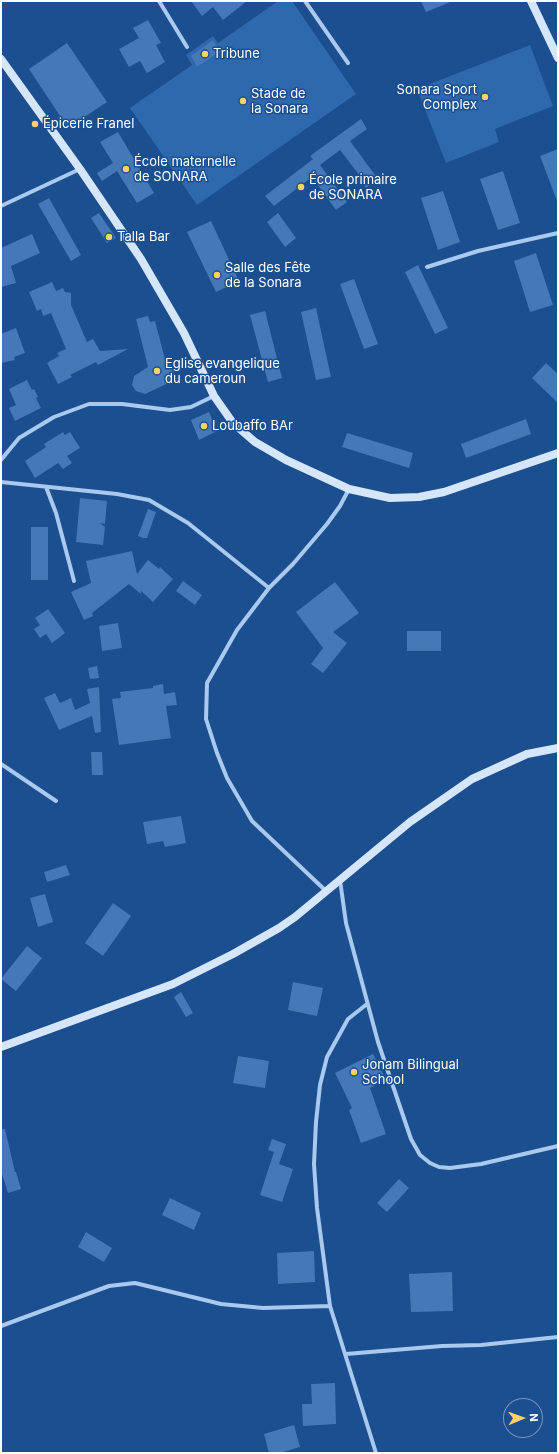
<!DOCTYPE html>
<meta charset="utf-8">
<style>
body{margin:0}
#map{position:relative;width:559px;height:1454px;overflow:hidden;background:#1b4f8f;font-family:Inter,sans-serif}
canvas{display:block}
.frame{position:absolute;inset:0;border:2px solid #fff;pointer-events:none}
.north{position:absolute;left:503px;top:1398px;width:40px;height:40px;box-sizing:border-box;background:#1b4f8f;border:1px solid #7695bc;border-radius:50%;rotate:88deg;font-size:11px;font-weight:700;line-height:16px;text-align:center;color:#fff}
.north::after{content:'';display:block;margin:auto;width:14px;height:18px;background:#ffd166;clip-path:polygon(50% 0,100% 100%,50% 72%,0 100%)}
</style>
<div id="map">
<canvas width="559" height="1454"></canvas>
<div class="frame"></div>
<div class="north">N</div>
</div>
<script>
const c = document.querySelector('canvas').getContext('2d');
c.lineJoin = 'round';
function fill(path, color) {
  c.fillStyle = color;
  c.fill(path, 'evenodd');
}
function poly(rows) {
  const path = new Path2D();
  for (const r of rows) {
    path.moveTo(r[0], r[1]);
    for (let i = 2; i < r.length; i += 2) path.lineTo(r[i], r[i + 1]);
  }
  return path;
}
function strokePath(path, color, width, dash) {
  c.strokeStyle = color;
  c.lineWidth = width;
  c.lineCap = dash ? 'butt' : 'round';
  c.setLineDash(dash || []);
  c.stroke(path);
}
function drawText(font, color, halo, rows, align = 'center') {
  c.font = font + ' Inter,sans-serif';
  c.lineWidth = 3;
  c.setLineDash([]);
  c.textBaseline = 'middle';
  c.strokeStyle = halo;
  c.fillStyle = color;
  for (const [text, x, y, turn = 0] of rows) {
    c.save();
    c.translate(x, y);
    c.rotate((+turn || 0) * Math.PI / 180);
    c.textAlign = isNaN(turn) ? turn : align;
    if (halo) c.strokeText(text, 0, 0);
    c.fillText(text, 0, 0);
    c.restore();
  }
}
fill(poly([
 [278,1,292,1,356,94,197,205,130,108,192,65,186,55,213,36,218,43],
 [530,45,553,106,495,129,499,142,446,163,417,89]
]), '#2e69ad');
fill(poly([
 [191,1,247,1,223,20,213,7,202,16],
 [421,1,453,1,426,12],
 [148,20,161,43,156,45,165,62,147,73,140,61,129,67,119,49,139,38,133,28],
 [213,40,220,51,197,67,191,56],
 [67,43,107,102,68,128,29,69],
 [361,119,367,129,350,141,378,179,366,188,358,177,360,176,340,150,320,165,347,202,336,210,312,177,274,206,265,196,313,159,310,156],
 [118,132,154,193,137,203,117,171,102,181,97,173,113,163,100,142],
 [558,149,558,201,557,201,540,156],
 [503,171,520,223,498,230,480,179],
 [443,191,460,242,438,250,421,198],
 [49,198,81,255,71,261,38,204],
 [99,213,116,238,107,243,91,218],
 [278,213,296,238,285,247,267,222],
 [211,221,239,281,216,292,187,232],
 [32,234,40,253,11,266,16,283,1,287,1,248],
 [536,253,553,305,530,312,514,261],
 [418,265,448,328,435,334,405,272],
 [354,279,378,344,364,349,340,284],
 [52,282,56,291,63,288,65,292,71,293,71,305,87,342,93,339,100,351,128,349,98,365,96,362,70,375,72,377,58,384,47,363,59,356,57,353,66,349,51,313,43,316,41,309,37,311,29,292],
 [316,308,331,377,316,380,301,312],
 [265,311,282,378,268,382,250,315],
 [148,316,150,322,155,321,165,359,167,358,177,379,145,394,136,391,132,385,134,376,148,367,136,319],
 [16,328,25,353,14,357,15,360,1,363,1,334],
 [546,363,558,374,558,403,532,378],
 [27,380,32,390,34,389,38,397,36,398,41,408,15,421,9,408,16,405,9,389],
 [209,412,217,431,199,440,191,420],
 [526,419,531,434,466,458,461,444],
 [63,432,65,435,70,432,80,448,67,456,72,463,63,469,58,463,35,478,25,461,46,447,44,444],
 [347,433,413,453,409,468,342,447],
 [80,498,107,501,105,524,100,523,105,527,103,545,76,542],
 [148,509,156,512,147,538,143,538,138,536],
 [31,527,48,527,48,580,31,580],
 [132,551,137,574,148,560,159,569,160,567,173,579,153,602,141,591,141,594,129,584,92,613,93,616,84,620,71,592,91,583,86,561],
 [183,581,202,595,195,605,176,591],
 [335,582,359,613,333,632,347,643,323,673,311,664,323,648,296,612],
 [48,609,65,633,52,643,46,634,40,638,34,629,40,625,35,618],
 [118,623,122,648,102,651,99,626],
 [407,631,441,631,441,651,407,651],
 [97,666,99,678,90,679,88,668],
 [163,684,164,694,175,692,177,705,166,706,171,738,119,745,112,699,121,698,120,692,153,688,153,686],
 [99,687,101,732,95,733,92,716,59,730,44,698,55,693,60,703,71,698,75,710,90,703,87,689],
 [91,752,102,752,103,775,92,775],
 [181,816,186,843,165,847,163,841,147,844,143,822],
 [66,865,70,875,47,882,44,872],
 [45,894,53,922,38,927,30,898],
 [113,903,131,916,103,956,85,943],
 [27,946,42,958,16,991,1,979],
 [293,982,323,988,317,1016,288,1010],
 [181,992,193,1013,186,1017,174,997],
 [373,1054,386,1080,370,1088,386,1134,361,1143,349,1110,352,1108,335,1073],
 [238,1056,269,1061,265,1088,233,1083],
 [1,1129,5,1129,15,1172,16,1172,21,1189,8,1193,1,1171],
 [272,1139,286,1144,279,1164,293,1169,282,1202,260,1195,274,1152,268,1150],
 [399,1179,409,1188,387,1212,377,1203],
 [170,1198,201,1213,194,1230,162,1215],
 [86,1232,112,1248,104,1262,78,1247],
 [314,1251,315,1282,278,1284,277,1253],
 [452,1272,453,1311,411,1312,409,1274],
 [335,1383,336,1424,303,1426,302,1404,312,1404,311,1384],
 [294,1425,300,1447,280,1453,269,1453,264,1434]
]), '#4478b7');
strokePath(poly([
 [159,1,187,47],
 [305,1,348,63],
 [1,206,80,169],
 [427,267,478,251,558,233],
 [1,460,19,438,54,417,89,404,122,404,170,410,191,407,214,396],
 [1,482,117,494,149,500,188,523,269,588],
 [46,487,56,513,74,581],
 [1,764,56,801],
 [340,880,346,923,378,1042,411,1139,420,1155,430,1163,439,1167,450,1168,481,1164,558,1146],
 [326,891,252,821,227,778,217,753,206,719,207,683,237,630,269,588,293,564,327,524,340,506,349,489],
 [367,1004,348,1019,327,1057,320,1085,316,1122,314,1164,317,1208,330,1306,376,1453],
 [1,1326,109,1286,135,1283,221,1304,263,1308,330,1306],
 [346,1354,442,1346,481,1345,558,1337]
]), '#a9c9ee', 4);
strokePath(poly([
 [531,1,558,58],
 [1,59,80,169,141,259,184,333,214,396,233,423,255,442,286,460,349,489,390,498,419,497,444,492,558,453],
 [1,1047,173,984,233,954,279,928,295,917,410,822,472,779,527,754,558,748]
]), '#d6e6fa', 8);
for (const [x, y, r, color] of [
 [205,54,4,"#ffd166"],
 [485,97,4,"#ffd166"],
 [243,101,4,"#ffd166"],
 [35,124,4,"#ffd166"],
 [126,169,4,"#ffd166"],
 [301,187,4,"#ffd166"],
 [109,237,4,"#ffd166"],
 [217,275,4,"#ffd166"],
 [157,371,4,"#ffd166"],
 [204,426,4,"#ffd166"],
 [354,1072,4,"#ffd166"]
]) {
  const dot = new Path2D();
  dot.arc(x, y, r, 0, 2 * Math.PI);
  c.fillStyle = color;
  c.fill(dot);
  strokePath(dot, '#1b4f8f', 1.5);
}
drawText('13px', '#fff', '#1b4f8f', [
 ["Tribune",213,54],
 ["Sonara Sport",477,90,"right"],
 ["Complex",477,105,"right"],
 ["Stade de",251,94],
 ["la Sonara",251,109],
 ["Épicerie Franel",43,124],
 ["École maternelle",134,162],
 ["de SONARA",134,177],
 ["École primaire",309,180],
 ["de SONARA",309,195],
 ["Talla Bar",117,237],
 ["Salle des Fête",225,268],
 ["de la Sonara",225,283],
 ["Eglise evangelique",165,364],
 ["du cameroun",165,379],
 ["Loubaffo BAr",212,426],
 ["Jonam Bilingual",362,1065],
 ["School",362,1080]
], 'left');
</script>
